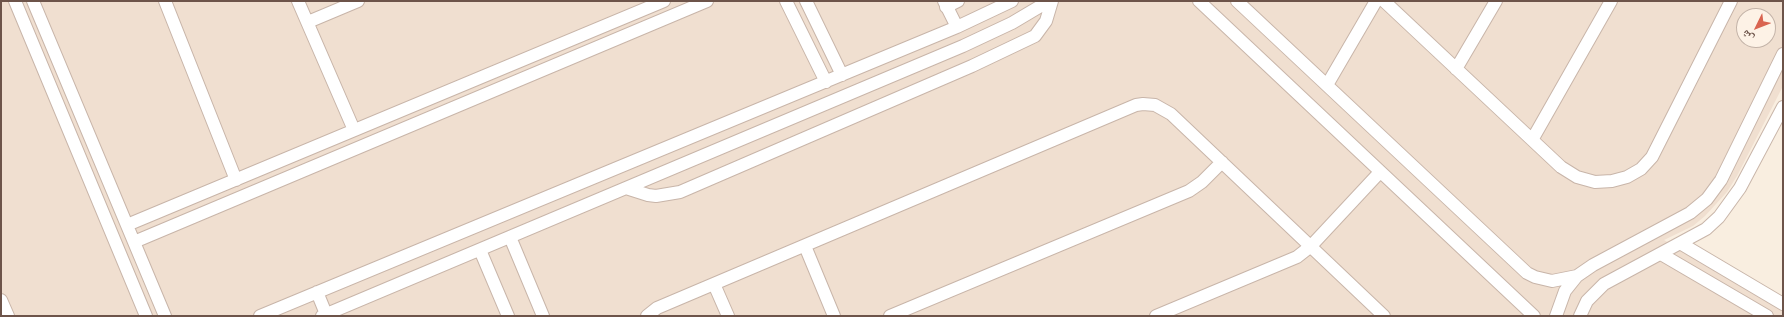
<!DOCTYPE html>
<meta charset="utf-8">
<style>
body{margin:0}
#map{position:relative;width:1784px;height:317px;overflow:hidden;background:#f9eee0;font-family:Raleway,"Noto Naskh Arabic",sans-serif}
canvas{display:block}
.frame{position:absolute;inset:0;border:2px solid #6d544a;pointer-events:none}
.north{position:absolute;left:1736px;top:8px;width:40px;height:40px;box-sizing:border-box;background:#fdf2e6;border:1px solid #c3b3a8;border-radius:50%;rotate:227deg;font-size:11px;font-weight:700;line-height:16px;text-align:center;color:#6d544a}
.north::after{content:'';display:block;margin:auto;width:14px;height:18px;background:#d96450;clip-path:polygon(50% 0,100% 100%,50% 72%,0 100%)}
</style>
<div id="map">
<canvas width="1784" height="317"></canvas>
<div class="frame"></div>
<div class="north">ش</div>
</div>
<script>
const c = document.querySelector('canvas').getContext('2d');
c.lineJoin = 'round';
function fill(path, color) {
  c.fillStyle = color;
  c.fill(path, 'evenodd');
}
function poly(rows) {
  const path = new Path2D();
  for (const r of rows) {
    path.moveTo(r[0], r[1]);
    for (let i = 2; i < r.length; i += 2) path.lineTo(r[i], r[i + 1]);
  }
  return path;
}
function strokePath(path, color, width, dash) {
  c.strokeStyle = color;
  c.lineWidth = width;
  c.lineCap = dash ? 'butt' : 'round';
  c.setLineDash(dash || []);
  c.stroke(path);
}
fill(poly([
 [1,1,1783,1,1783,86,1737,176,1727,192,1705,216,1693,226,1664,240,1783,311,1783,316,1,316],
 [1744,16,1768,16,1768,40,1744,40]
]), '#f0dfd0');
const minor = poly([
 [15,1,146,316],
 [33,1,165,316],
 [165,1,236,180],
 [298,1,354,130],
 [786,1,826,82],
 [806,1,842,75],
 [944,1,957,27],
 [1199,1,1534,316],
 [1237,1,1527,273,1535,277,1552,281,1577,276],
 [1384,1,1561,167,1577,177,1595,182,1612,181,1627,177,1641,169,1652,157,1731,1],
 [946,7,958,1],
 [308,22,358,1],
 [1456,69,1496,1],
 [1327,85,1376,1],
 [1532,140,1611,1],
 [626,188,648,195,656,196,680,192,972,66,1035,36,1046,21,1052,1],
 [127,225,664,1],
 [510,237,543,316],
 [134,242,707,1],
 [1680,243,1783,304],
 [805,246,834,316],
 [480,250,508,316],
 [1661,254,1767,316],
 [714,284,728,316],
 [317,292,326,314],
 [1,300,8,316],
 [260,316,957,27,1012,1],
 [322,316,963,46,1012,23,1049,1],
 [647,316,657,308,1136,105,1143,104,1155,105,1171,114,1384,316],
 [890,316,1189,191,1202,182,1222,162],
 [1156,316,1297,257,1311,246,1380,172],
 [1556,316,1565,291,1577,276,1593,265,1690,213,1707,199,1721,180,1783,54],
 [1580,316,1587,301,1604,284,1706,229,1719,217,1740,188,1783,107]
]);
strokePath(minor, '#c8b5a9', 14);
strokePath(minor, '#fff', 12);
</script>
